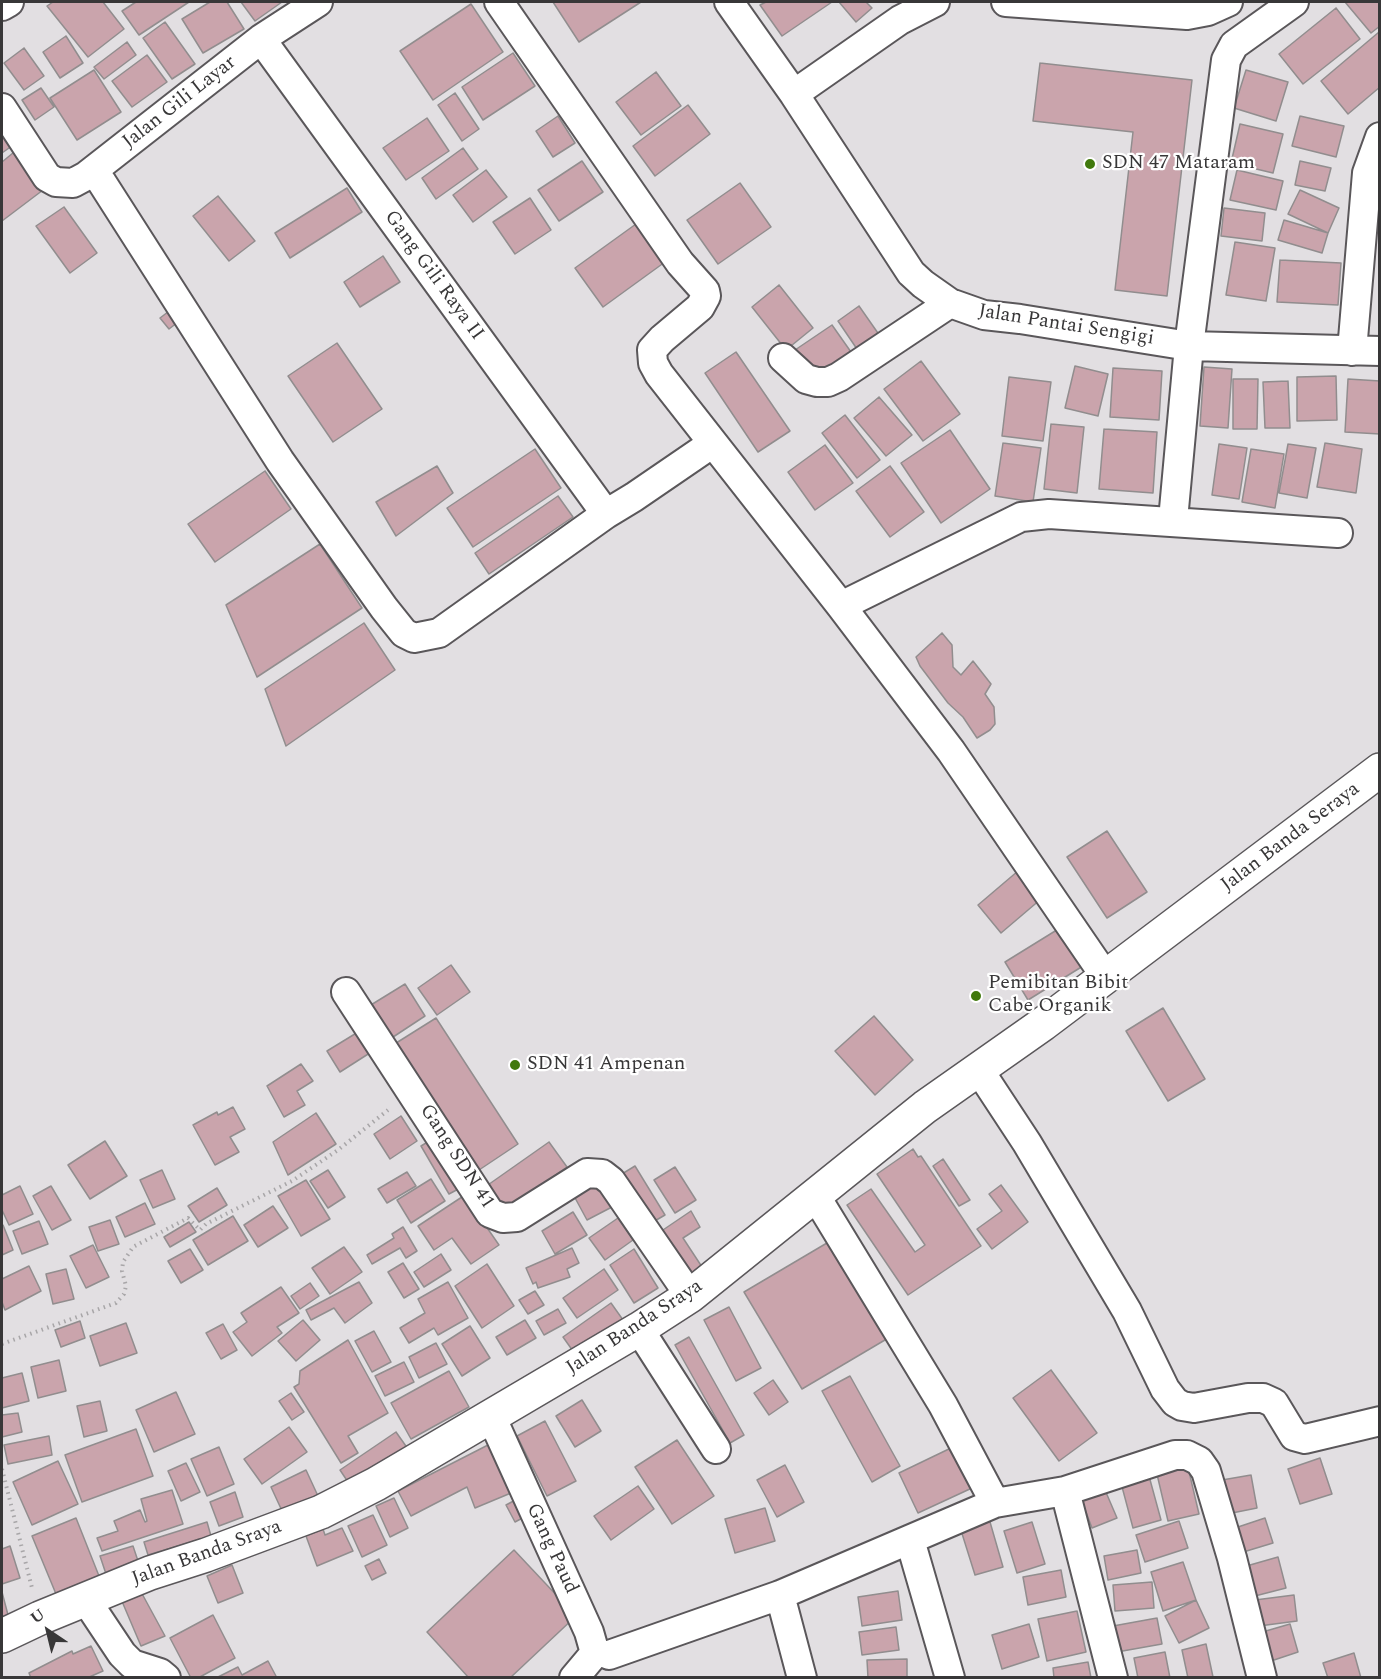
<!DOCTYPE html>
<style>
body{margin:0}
#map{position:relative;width:1381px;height:1679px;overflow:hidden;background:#e2dfe2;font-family:Spectral,serif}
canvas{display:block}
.frame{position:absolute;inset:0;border:3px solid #383738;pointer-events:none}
.north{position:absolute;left:18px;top:1601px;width:60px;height:60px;-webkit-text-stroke:4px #fff;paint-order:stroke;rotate:325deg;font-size:16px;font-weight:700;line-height:24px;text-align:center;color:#383738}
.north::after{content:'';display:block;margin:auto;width:21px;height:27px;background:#383738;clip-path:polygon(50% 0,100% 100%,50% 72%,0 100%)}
</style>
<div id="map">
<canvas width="1381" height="1679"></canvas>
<div class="frame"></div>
<div class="north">U</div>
</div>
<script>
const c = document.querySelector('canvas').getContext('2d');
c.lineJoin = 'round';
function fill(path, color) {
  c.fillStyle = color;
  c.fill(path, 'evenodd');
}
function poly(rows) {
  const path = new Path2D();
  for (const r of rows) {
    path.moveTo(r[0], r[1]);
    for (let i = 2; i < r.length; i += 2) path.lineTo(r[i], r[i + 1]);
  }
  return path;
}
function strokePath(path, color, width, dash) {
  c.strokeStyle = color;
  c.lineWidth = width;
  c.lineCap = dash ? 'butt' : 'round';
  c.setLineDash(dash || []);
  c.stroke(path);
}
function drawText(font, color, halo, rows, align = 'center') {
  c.font = font + ' Spectral,serif';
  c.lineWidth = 4.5;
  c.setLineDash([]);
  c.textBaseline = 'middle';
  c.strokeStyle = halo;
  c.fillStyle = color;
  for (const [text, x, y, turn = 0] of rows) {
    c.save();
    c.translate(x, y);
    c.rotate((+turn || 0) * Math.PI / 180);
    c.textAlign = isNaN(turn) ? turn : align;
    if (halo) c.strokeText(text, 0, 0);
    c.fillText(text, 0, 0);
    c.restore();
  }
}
const building = poly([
 [53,2,103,2,124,29,88,57,47,6,53,2],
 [136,2,189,2,139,35,122,11,136,2],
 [210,2,227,2,244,29,203,53,182,19,210,2],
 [241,2,282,2,255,21,241,2],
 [553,2,641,2,579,42,553,2],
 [766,2,832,2,782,36,760,5,766,2],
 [839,2,866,2,872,8,856,22,839,2],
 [1345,2,1380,2,1380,26,1371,33,1345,2],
 [471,4,503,52,433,100,400,51,471,4],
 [1336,8,1360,39,1303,84,1279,54,1336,8],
 [165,22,195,64,172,79,143,38,165,22],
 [1379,32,1380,87,1348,114,1321,81,1379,32],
 [66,36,83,63,60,78,43,52,66,36],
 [127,42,136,55,104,79,94,67,127,42],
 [24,48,44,76,24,90,4,63,24,48],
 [513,53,535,86,483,120,462,87,513,53],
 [147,55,167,82,132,107,112,81,147,55],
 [1040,63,1192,80,1167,296,1115,290,1133,132,1033,121,1040,63],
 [94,70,121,112,77,140,50,98,94,70],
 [1246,70,1288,82,1276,121,1234,108,1246,70],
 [656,72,681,106,641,135,616,102,656,72],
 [41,88,54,107,35,120,22,100,41,88],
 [455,93,479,129,462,141,438,105,455,93],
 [688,105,710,134,655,176,633,146,688,105],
 [558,116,575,143,553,157,536,131,558,116],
 [1300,116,1344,126,1336,157,1292,146,1300,116],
 [427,118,449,151,406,180,383,148,427,118],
 [2,124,16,143,2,153,2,124],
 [1240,124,1283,134,1273,173,1231,163,1240,124],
 [19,148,47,187,2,221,2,162,19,148],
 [463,148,478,169,436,199,422,178,463,148],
 [582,161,603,192,559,221,538,190,582,161],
 [1300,161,1331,168,1325,191,1295,185,1300,161],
 [486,170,507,197,473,222,453,195,486,170],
 [1237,170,1283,181,1276,210,1230,200,1237,170],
 [740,183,771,227,718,264,687,220,740,183],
 [347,188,362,212,290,258,275,233,347,188],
 [1300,190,1339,208,1328,233,1288,214,1300,190],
 [218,196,255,241,229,261,193,216,218,196],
 [530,198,551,230,515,254,493,222,530,198],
 [64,207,97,253,70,273,36,226,64,207],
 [1224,208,1265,213,1262,241,1221,236,1224,208],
 [1284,220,1328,233,1322,253,1278,240,1284,220],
 [636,224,665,262,603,307,575,268,636,224],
 [1235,242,1275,248,1266,301,1226,295,1235,242],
 [383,256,400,282,360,307,344,282,383,256],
 [1280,260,1341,263,1338,305,1277,302,1280,260],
 [779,285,813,328,786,350,752,307,779,285],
 [177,305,186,316,169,329,160,318,177,305],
 [859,306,880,336,859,352,838,321,859,306],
 [832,325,851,352,813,378,795,350,832,325],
 [337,343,382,409,333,442,288,376,337,343],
 [736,352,790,431,758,452,705,373,736,352],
 [921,361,960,414,923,441,884,389,921,361],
 [1075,366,1108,374,1098,416,1065,408,1075,366],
 [1204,367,1232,369,1228,428,1200,426,1204,367],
 [1113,368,1162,371,1159,420,1110,417,1113,368],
 [1336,376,1337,420,1297,421,1297,377,1336,376],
 [1009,377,1051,382,1043,441,1002,436,1009,377],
 [1233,379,1258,379,1257,429,1233,429,1233,379],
 [1348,379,1380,381,1380,434,1345,432,1348,379],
 [1288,381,1290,428,1265,428,1263,382,1288,381],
 [879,397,912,435,886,456,854,418,879,397],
 [845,415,880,460,857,478,822,433,845,415],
 [1051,424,1084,427,1077,493,1044,489,1051,424],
 [1104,429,1157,432,1153,493,1099,489,1104,429],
 [950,430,990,489,941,523,901,463,950,430],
 [1003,443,1041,448,1033,502,995,496,1003,443],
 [1325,443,1362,449,1356,493,1317,487,1325,443],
 [1219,444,1247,448,1239,499,1212,495,1219,444],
 [1288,444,1316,448,1307,498,1279,493,1288,444],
 [825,445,853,483,815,510,788,472,825,445],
 [535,449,561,488,473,547,447,508,535,449],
 [1251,449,1284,454,1275,508,1242,502,1251,449],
 [437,466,453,493,396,536,376,502,437,466],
 [890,466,924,512,890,537,856,491,890,466],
 [265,471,291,509,215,562,188,524,265,471],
 [558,496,573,517,489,574,475,553,558,496],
 [320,544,362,608,257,677,226,605,320,544],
 [364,623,395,670,286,746,265,689,364,623],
 [942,633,952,645,953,667,961,675,973,661,991,684,985,694,994,707,995,724,990,730,977,738,963,717,948,703,920,666,916,657,942,633],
 [1107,831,1147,892,1107,918,1067,857,1107,831],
 [1018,871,1041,899,1001,933,978,905,1018,871],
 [1060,928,1083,966,1028,1000,1005,962,1060,928],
 [451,965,470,992,437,1015,418,988,451,965],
 [405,984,425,1016,387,1041,366,1008,405,984],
 [1163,1008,1205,1079,1168,1101,1126,1031,1163,1008],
 [874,1016,913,1060,875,1095,835,1051,874,1016],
 [436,1018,518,1144,476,1172,393,1045,436,1018],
 [363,1029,376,1049,340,1072,327,1051,363,1029],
 [301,1064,313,1081,297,1091,305,1105,284,1117,267,1086,301,1064],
 [233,1107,245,1129,230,1137,239,1152,215,1165,193,1125,217,1112,218,1115,233,1107],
 [316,1113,336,1144,288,1175,273,1142,316,1113],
 [401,1116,417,1141,390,1159,374,1134,401,1116],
 [436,1137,464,1186,449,1194,421,1146,436,1137],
 [105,1141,127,1176,90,1199,68,1165,105,1141],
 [549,1142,567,1167,502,1212,485,1187,549,1142],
 [913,1149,918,1157,921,1156,981,1246,908,1295,847,1205,871,1189,915,1252,925,1245,877,1174,913,1149],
 [943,1159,970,1200,959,1206,933,1166,943,1159],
 [635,1166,665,1215,646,1226,617,1177,635,1166],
 [675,1167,696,1200,675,1213,654,1180,675,1167],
 [162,1170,175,1199,153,1208,140,1180,162,1170],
 [328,1170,345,1197,328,1208,310,1181,328,1170],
 [407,1172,416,1186,387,1203,378,1189,407,1172],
 [431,1179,445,1201,411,1223,397,1200,431,1179],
 [306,1180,330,1219,301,1236,278,1196,306,1180],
 [598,1183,612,1207,587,1220,574,1196,598,1183],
 [1001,1185,1028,1222,992,1249,977,1229,1002,1211,989,1194,1001,1185],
 [20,1186,33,1214,9,1225,2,1210,2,1195,20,1186],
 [51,1186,71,1220,52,1230,33,1196,51,1186],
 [217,1188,227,1205,199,1222,188,1206,217,1188],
 [468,1193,481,1219,499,1245,471,1264,452,1238,434,1250,418,1226,468,1193],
 [145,1203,155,1224,125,1237,116,1217,145,1203],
 [273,1206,288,1228,258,1247,244,1225,273,1206],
 [691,1211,700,1227,683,1238,704,1270,688,1280,657,1234,691,1211],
 [573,1212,587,1235,555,1254,542,1231,573,1212],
 [233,1216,248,1241,208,1265,193,1240,233,1216],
 [618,1218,633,1240,605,1260,589,1238,618,1218],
 [110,1220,119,1244,98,1251,89,1227,110,1220],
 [39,1221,48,1244,22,1254,13,1231,39,1221],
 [189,1222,196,1232,170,1247,164,1237,189,1222],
 [2,1225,3,1225,13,1250,2,1255,2,1225],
 [403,1227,417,1251,406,1258,400,1248,372,1264,367,1255,394,1238,392,1234,403,1227],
 [832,1240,890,1337,802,1389,744,1292,832,1240],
 [93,1245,109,1277,86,1288,70,1256,93,1245],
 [344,1247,362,1272,330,1294,312,1268,344,1247],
 [572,1248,579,1263,567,1269,570,1277,538,1288,536,1282,533,1284,526,1268,572,1248],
 [190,1249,203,1270,181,1283,168,1261,190,1249],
 [634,1249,658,1288,634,1303,610,1265,634,1249],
 [441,1254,451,1270,424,1287,414,1272,441,1254],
 [403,1263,419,1289,404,1298,388,1272,403,1263],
 [487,1264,514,1306,482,1328,455,1286,487,1264],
 [29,1266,41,1291,5,1310,2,1302,2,1279,29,1266],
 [66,1269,74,1299,53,1304,46,1274,66,1269],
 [604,1269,618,1290,577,1318,563,1298,604,1269],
 [359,1282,372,1303,345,1323,334,1308,311,1320,306,1310,359,1282],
 [448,1282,468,1318,438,1335,434,1328,409,1343,400,1328,425,1313,418,1299,448,1282],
 [310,1283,319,1296,300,1309,291,1296,310,1283],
 [281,1287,299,1313,277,1327,282,1333,252,1356,233,1332,247,1322,241,1313,281,1287],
 [535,1291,544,1305,528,1314,519,1300,535,1291],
 [611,1303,628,1327,580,1361,563,1337,611,1303],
 [729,1307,761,1368,736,1381,704,1320,729,1307],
 [558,1309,566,1323,544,1335,536,1321,558,1309],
 [303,1320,320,1340,296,1361,278,1341,303,1320],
 [525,1320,536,1338,507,1355,496,1337,525,1320],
 [80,1321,85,1338,61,1347,55,1330,80,1321],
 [126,1323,137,1353,100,1366,90,1336,126,1323],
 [223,1324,237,1350,221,1359,206,1333,223,1324],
 [470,1326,490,1358,462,1376,442,1344,470,1326],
 [374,1331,391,1362,372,1372,355,1341,374,1331],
 [689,1337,744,1435,730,1443,675,1345,689,1337],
 [348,1340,388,1413,348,1436,358,1453,341,1463,294,1387,299,1384,300,1371,348,1340],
 [436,1343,447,1364,419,1378,409,1357,436,1343],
 [59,1360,66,1391,38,1398,31,1367,59,1360],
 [404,1362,414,1382,385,1396,375,1376,404,1362],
 [1051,1370,1097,1433,1059,1461,1013,1398,1051,1370],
 [449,1371,469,1407,411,1439,391,1403,449,1371],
 [22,1373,29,1401,2,1408,2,1378,22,1373],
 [850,1376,900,1466,872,1482,822,1391,850,1376],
 [773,1380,788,1402,769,1415,754,1393,773,1380],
 [176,1392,195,1434,154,1452,136,1410,176,1392],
 [291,1393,304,1412,292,1420,279,1401,291,1393],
 [582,1400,601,1431,575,1447,556,1416,582,1400],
 [100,1401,107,1431,84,1437,77,1406,100,1401],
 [18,1413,22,1432,2,1437,2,1415,18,1413],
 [545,1421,576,1481,547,1496,517,1436,545,1421],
 [289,1427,307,1452,262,1484,244,1459,289,1427],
 [136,1429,153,1476,82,1502,65,1455,136,1429],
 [396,1432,408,1449,352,1488,340,1470,396,1432],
 [49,1436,52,1455,8,1464,4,1445,49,1436],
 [677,1440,714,1496,672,1524,635,1467,677,1440],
 [488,1445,511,1493,475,1508,467,1487,411,1516,398,1491,488,1445],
 [219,1447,234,1484,207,1496,191,1459,219,1447],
 [953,1447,972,1488,918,1513,899,1473,953,1447],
 [1320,1458,1332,1494,1300,1504,1288,1469,1320,1458],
 [58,1461,78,1504,32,1525,13,1482,58,1461],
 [186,1463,200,1492,181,1501,168,1471,186,1463],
 [1187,1463,1199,1514,1168,1521,1156,1470,1187,1463],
 [785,1465,804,1502,777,1517,757,1480,785,1465],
 [306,1470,318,1496,283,1513,271,1487,306,1470],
 [1251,1475,1257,1508,1227,1514,1222,1480,1251,1475],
 [1149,1476,1161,1520,1133,1528,1121,1483,1149,1476],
 [638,1486,654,1509,611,1540,594,1516,638,1486],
 [172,1490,183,1524,102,1551,97,1538,118,1531,114,1521,140,1510,145,1522,147,1521,141,1499,172,1490],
 [1105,1490,1117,1518,1092,1528,1081,1499,1105,1490],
 [235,1492,243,1517,219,1526,210,1502,235,1492],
 [521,1497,530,1514,515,1522,506,1505,521,1497],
 [394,1498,408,1528,390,1537,376,1506,394,1498],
 [765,1508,775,1541,735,1553,725,1519,765,1508],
 [373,1515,387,1545,362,1557,348,1526,373,1515],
 [988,1515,1003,1567,975,1575,959,1524,988,1515],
 [76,1518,99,1576,56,1594,32,1536,76,1518],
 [1265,1518,1273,1543,1240,1553,1232,1529,1265,1518],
 [1179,1521,1188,1548,1145,1562,1136,1535,1179,1521],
 [207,1522,211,1536,148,1555,144,1542,207,1522],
 [1032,1522,1045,1564,1017,1573,1004,1531,1032,1522],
 [342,1528,353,1551,317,1566,306,1536,323,1529,325,1535,342,1528],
 [10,1546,20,1578,2,1584,2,1549,10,1546],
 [133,1546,139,1564,106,1574,100,1556,133,1546],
 [514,1550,576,1616,510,1678,469,1678,427,1632,514,1550],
 [1137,1550,1141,1573,1108,1580,1104,1556,1137,1550],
 [1278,1557,1286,1588,1251,1597,1243,1567,1278,1557],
 [379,1559,386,1573,372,1580,365,1566,379,1559],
 [1183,1562,1196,1600,1163,1611,1151,1572,1183,1562],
 [232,1565,243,1593,218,1603,207,1576,232,1565],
 [1061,1570,1066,1597,1028,1605,1023,1577,1061,1570],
 [1152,1582,1154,1608,1115,1611,1113,1585,1152,1582],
 [140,1590,165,1636,141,1646,121,1599,140,1590],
 [898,1591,902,1620,862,1626,858,1597,898,1591],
 [2,1592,8,1615,2,1617,2,1592],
 [1294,1595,1297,1621,1259,1626,1255,1600,1294,1595],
 [1196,1600,1209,1628,1179,1643,1165,1616,1196,1600],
 [1077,1611,1086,1652,1047,1661,1038,1619,1077,1611],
 [213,1615,235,1658,198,1678,191,1678,170,1638,213,1615],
 [1157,1618,1162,1644,1117,1652,1113,1626,1157,1618],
 [1029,1624,1039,1657,1002,1669,992,1635,1029,1624],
 [1290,1624,1298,1652,1268,1662,1259,1633,1290,1624],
 [896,1627,899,1650,862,1655,859,1632,896,1627],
 [1206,1644,1213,1677,1188,1678,1182,1650,1206,1644],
 [91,1646,103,1671,87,1678,31,1678,29,1673,72,1651,73,1654,91,1646],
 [1165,1652,1170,1678,1138,1678,1134,1658,1165,1652],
 [1354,1653,1361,1678,1328,1678,1323,1663,1354,1653],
 [907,1659,907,1678,868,1678,867,1660,907,1659],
 [268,1661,277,1678,216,1678,238,1667,242,1675,268,1661],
 [1088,1662,1091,1678,1054,1678,1053,1668,1088,1662]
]);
fill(building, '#caa4ac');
strokePath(building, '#918d8e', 1.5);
const street = poly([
 [499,2,680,263,705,291,706,296,700,307,662,339,652,350,653,363,659,374,841,606,951,751,1105,976],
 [729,2,794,94,911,273,923,284,950,303,984,315,1020,319,1189,346,1380,351],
 [1006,2,1187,15,1208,11,1228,2],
 [2,6,9,2],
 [261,39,606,514],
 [794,94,900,20,935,2],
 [2,108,47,177,56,182,73,183,86,176,261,39,318,2],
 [94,170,280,461,384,608,404,633,414,638,439,633,606,514,634,497,713,443],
 [1352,351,1367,173,1380,137],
 [783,358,806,379,817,382,828,382,839,377,950,303],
 [1173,520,1189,346,1226,60,1234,45,1294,2],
 [841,606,1021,517,1049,514,1338,533],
 [346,992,490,1213,503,1218,517,1217,587,1173,602,1174,611,1181,690,1296],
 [979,1070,1027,1143,1127,1311,1165,1389,1175,1402,1182,1406,1194,1408,1248,1398,1263,1398,1274,1403,1294,1436,1305,1439,1380,1421],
 [815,1195,943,1405,995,1503,1065,1491,1175,1455,1187,1455,1199,1461,1206,1471,1232,1558,1262,1678],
 [639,1329,716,1449],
 [491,1416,589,1632,595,1653,574,1678],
 [1065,1491,1113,1678],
 [910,1540,950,1678],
 [780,1595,802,1678],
 [86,1600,122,1654,132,1664,160,1673,166,1678],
 [609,1655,780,1595,995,1503]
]);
const secondary = poly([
 [2,1636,40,1618,150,1573,206,1555,321,1512,376,1484,639,1329,690,1296,925,1107,1043,1024,1380,770]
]);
strokePath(street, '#5a575a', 32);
strokePath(secondary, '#5a575a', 36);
strokePath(poly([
 [2,1344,116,1303,124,1294,126,1286,122,1271,123,1262,133,1247,188,1218,200,1230,206,1224,292,1181,338,1150,388,1110],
 [2,1469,32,1588]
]), '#a8a6a8', 4, [1.5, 4.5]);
strokePath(street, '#fff', 28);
strokePath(secondary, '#fff', 33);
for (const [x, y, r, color] of [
 [1090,164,6,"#41790d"],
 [976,996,6,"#41790d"],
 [515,1065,6,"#41790d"]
]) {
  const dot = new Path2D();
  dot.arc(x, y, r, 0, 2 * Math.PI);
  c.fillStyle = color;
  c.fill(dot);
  strokePath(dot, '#fff', 2);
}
drawText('20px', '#383738', '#fff', [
 ["Jalan Gili Layar",180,103,-38],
 ["Gang Gili Raya II",433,276,54],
 ["Jalan Pantai Sengigi",1066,326,9],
 ["Jalan Banda Seraya",1291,838,-37],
 ["Gang SDN 41",456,1157,57],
 ["Jalan Banda Sraya",635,1328,-33],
 ["Gang Paud",551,1549,65],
 ["Jalan Banda Sraya",207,1554,-20]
]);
drawText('20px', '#383738', '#fff', [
 ["SDN 47 Mataram",1102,164],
 ["Pemibitan Bibit",988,984],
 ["Cabe Organik",988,1007],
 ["SDN 41 Ampenan",527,1065]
], 'left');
</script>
